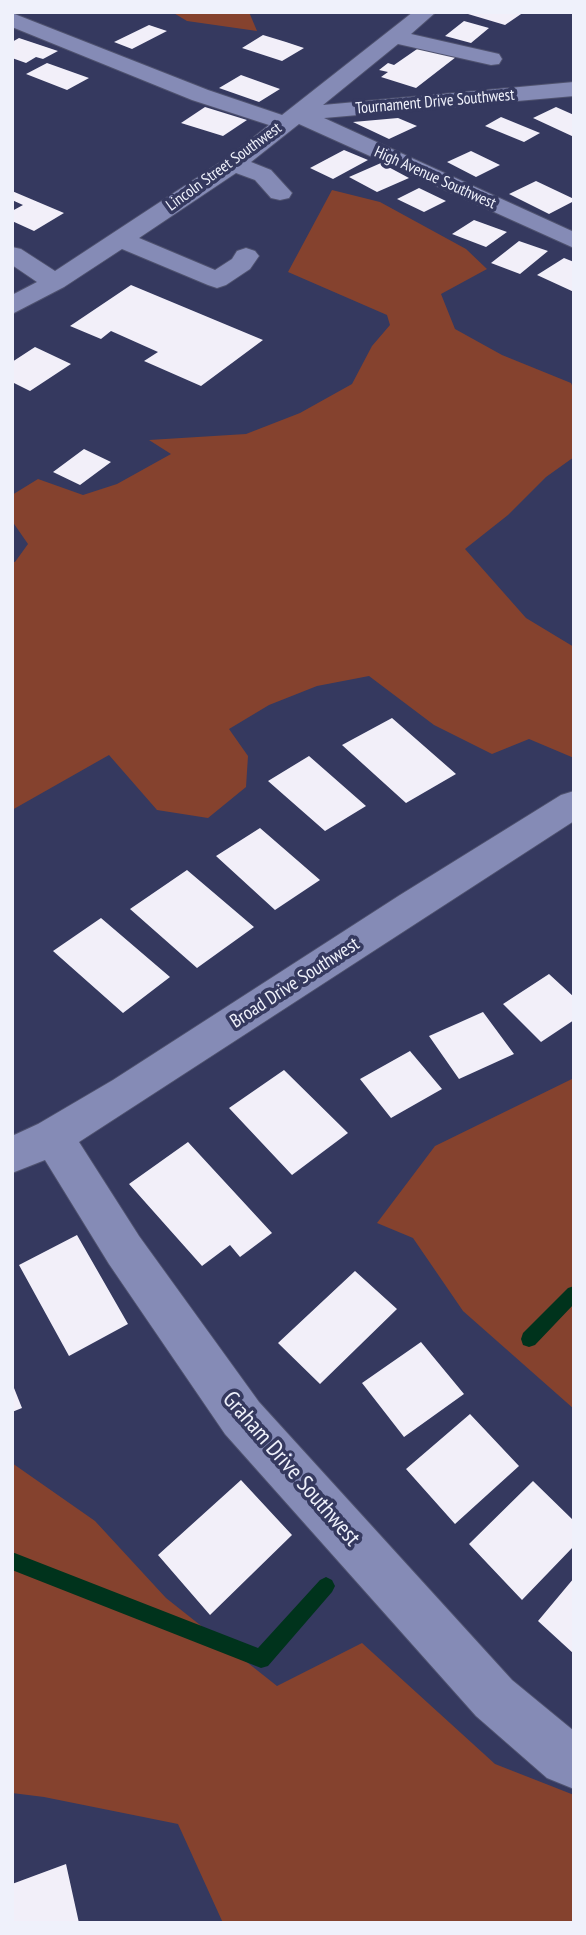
<!DOCTYPE html>
<style>
body{margin:0}
#map{position:relative;width:586px;height:1935px;overflow:hidden;background:#35395f;font-family:"PT Sans Narrow",sans-serif}
canvas{display:block}
.frame{position:absolute;inset:0;border:14px solid #eff1fb;pointer-events:none}
</style>
<div id="map">
<canvas width="586" height="1935"></canvas>
<div class="frame"></div>
</div>
<script>
const c = document.querySelector('canvas').getContext('2d');
c.lineJoin = 'round';
function fill(path, color) {
  c.fillStyle = color;
  c.fill(path, 'evenodd');
}
function poly(rows) {
  const path = new Path2D();
  for (const r of rows) {
    path.moveTo(r[0], r[1]);
    for (let i = 2; i < r.length; i += 2) path.lineTo(r[i], r[i + 1]);
  }
  return path;
}
function strokePath(path, color, width, dash) {
  c.strokeStyle = color;
  c.lineWidth = width;
  c.lineCap = dash ? 'butt' : 'round';
  c.setLineDash(dash || []);
  c.stroke(path);
}
function drawText(font, color, halo, rows, align = 'center') {
  c.font = font + ' "PT Sans Narrow",sans-serif';
  c.lineWidth = 7;
  c.setLineDash([]);
  c.textBaseline = 'middle';
  c.strokeStyle = halo;
  c.fillStyle = color;
  for (const [text, x, y, turn = 0] of rows) {
    c.save();
    c.translate(x, y);
    c.rotate((+turn || 0) * Math.PI / 180);
    c.textAlign = isNaN(turn) ? turn : align;
    if (halo) c.strokeText(text, 0, 0);
    c.fillText(text, 0, 0);
    c.restore();
  }
}
fill(poly([
 [172,12,249,12,257,31,187,21],
 [332,190,380,202,466,249,487,269,441,294,455,329,502,355,571,383,574,390,574,457,546,477,508,515,465,549,526,618,574,647,574,758,529,739,492,754,434,725,369,676,317,686,269,705,229,729,248,756,246,787,208,818,157,810,109,755,12,810,12,562,15,562,28,544,12,521,12,495,38,479,83,495,117,484,171,454,149,440,246,434,300,413,352,384,372,346,390,325,387,315,288,272],
 [574,1078,574,1409,463,1311,413,1238,377,1223,435,1146],
 [12,1463,95,1521,166,1598,277,1686,362,1643,495,1764,574,1795,574,1923,223,1923,178,1824,44,1797,12,1793]
]), '#85422e');
fill(poly([
 [574,1286,574,1304,535,1345,529,1347,523,1345,521,1339,523,1333,568,1288,574,1286],
 [12,1552,258,1648,320,1580,326,1577,332,1580,335,1586,332,1592,268,1666,261,1668,12,1570,12,1552]
]), '#00331c');
fill(poly([
 [472,12,524,12,505,25,468,14],
 [464,21,489,28,471,43,445,36],
 [149,25,167,31,132,49,114,42],
 [263,35,286,42,304,48,282,61,242,48],
 [19,38,58,51,43,59,36,57,26,63,12,58,12,42],
 [420,47,456,57,416,88,381,77,388,72,379,70,388,63,394,65],
 [47,63,89,78,67,90,26,74],
 [241,75,280,89,259,102,219,88],
 [205,107,247,120,223,136,181,123],
 [556,107,574,115,574,137,533,118],
 [501,117,540,133,524,142,485,126],
 [398,118,417,126,389,139,353,122],
 [344,150,368,160,333,179,310,168],
 [471,151,500,165,476,177,447,162],
 [381,163,409,178,377,192,349,177],
 [536,181,574,199,574,201,549,214,509,194],
 [419,188,446,201,424,212,397,199],
 [12,191,64,213,34,231,12,221,12,211,23,205,12,200],
 [474,220,507,232,486,247,452,234],
 [519,241,548,251,520,274,491,263],
 [564,258,574,262,574,292,537,275],
 [131,285,263,340,201,386,144,361,158,352,111,331,101,339,70,326],
 [35,347,71,364,30,391,12,382,12,362],
 [84,449,111,462,80,485,53,472],
 [392,718,456,774,406,803,342,745],
 [309,756,366,806,325,831,268,781],
 [260,828,320,880,275,910,216,856],
 [187,870,254,927,197,968,130,909],
 [101,918,170,977,123,1013,53,951],
 [549,974,574,997,574,1020,541,1042,503,1004],
 [483,1012,514,1054,459,1079,429,1036],
 [410,1051,442,1089,391,1118,360,1079],
 [284,1070,348,1133,292,1175,229,1108],
 [188,1142,272,1233,240,1257,230,1245,202,1266,129,1184],
 [77,1235,128,1324,69,1356,19,1265],
 [355,1271,397,1309,320,1384,278,1343],
 [421,1342,464,1394,404,1437,362,1383],
 [12,1383,22,1408,12,1412],
 [470,1414,519,1466,455,1524,406,1469],
 [241,1480,292,1535,210,1615,158,1555],
 [533,1481,574,1521,574,1546,522,1600,469,1544],
 [574,1578,574,1654,538,1621],
 [66,1864,79,1923,12,1923,12,1884]
]), '#f2eff9');
const minor = poly([
 [413,12,436,12,411,34,499,54,502,59,499,64,491,65,398,44,323,105,574,82,574,96,324,118,574,232,574,248,299,124,251,162,271,170,292,193,289,198,280,200,271,198,255,180,236,173,139,238,215,270,232,259,237,251,246,248,255,251,259,256,250,269,226,285,217,288,208,285,122,249,64,287,12,314,12,295,37,282,12,265,12,247,21,249,55,271,230,156,269,125,192,100,12,27,12,13,208,90,282,115,413,12],
 [574,791,574,821,79,1142,139,1236,259,1402,512,1680,574,1731,574,1789,547,1778,476,1716,225,1434,109,1264,45,1160,12,1173,12,1136,38,1124,113,1080,400,895,561,795,574,791]
]);
strokePath(minor, '#4f526f', 2);
fill(minor, '#858bb6');
drawText('16px', '#eff1fb', '#35395f', [
 ["Tournament Drive Southwest",435,102,-5],
 ["Lincoln Street Southwest",224,167,-36],
 ["High Avenue Southwest",435,178,24]
]);
drawText('19px', '#eff1fb', '#35395f', [
 ["Broad Drive Southwest",295,983,-33]
]);
drawText('23px', '#eff1fb', '#35395f', [
 ["Graham Drive Southwest",291,1469,49]
]);
</script>
